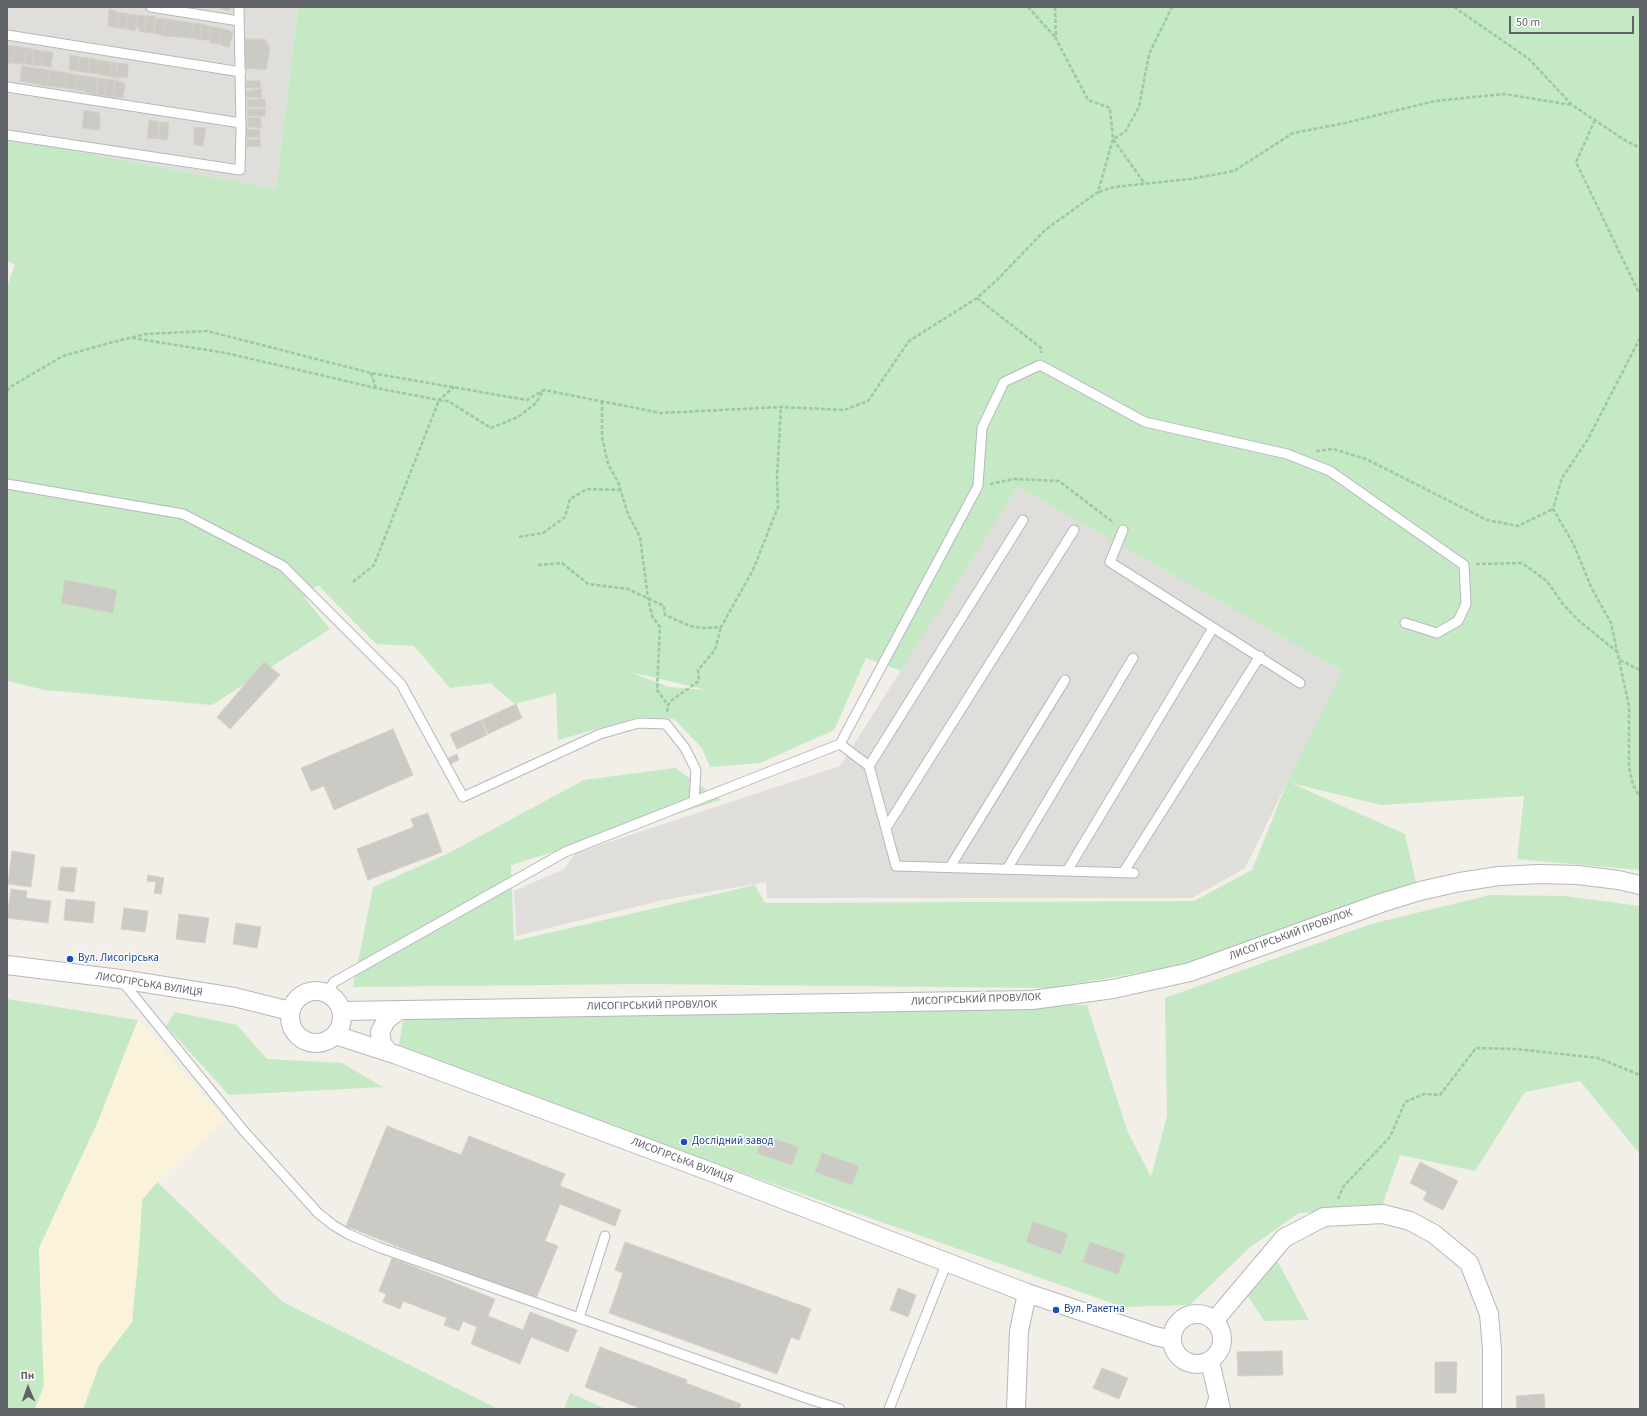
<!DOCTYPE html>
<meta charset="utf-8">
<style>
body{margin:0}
#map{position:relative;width:1647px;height:1416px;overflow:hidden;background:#f1efe8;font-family:"Source Sans 3",sans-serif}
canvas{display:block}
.frame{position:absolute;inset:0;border:8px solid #5f6368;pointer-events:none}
.north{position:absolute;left:8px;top:1368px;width:40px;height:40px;-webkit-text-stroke:3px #fff;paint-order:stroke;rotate:358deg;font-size:11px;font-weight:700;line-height:16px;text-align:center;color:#5f6368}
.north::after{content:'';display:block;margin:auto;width:14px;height:18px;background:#5f6368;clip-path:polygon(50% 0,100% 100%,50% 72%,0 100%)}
.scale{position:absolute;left:1509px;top:16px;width:125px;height:18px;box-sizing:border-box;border:2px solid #5f6368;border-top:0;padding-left:5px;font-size:12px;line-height:14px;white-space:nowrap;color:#5f6368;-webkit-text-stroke:3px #fff;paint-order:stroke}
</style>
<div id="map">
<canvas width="1647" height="1416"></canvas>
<div class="frame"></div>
<div class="north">Пн</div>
<div class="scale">50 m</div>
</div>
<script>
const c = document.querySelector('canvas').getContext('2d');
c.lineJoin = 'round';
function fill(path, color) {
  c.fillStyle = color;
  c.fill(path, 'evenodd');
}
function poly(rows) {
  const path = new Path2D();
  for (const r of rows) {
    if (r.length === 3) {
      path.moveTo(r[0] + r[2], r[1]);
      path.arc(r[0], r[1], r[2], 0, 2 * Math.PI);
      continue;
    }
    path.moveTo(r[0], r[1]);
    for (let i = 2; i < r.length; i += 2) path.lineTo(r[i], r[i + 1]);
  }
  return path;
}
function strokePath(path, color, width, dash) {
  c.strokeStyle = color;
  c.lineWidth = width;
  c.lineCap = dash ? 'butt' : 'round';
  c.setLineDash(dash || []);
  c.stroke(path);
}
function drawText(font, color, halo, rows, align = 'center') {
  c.font = font + ' "Source Sans 3",sans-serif';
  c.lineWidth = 3;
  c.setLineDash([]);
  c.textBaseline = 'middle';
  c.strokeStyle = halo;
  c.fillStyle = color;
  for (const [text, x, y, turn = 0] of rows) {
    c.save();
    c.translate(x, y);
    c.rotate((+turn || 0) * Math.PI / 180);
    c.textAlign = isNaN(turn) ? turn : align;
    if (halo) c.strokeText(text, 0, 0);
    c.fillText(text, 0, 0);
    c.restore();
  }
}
fill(poly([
 [7,7,298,7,276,189,7,138],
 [1018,487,1342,671,1245,868,1192,898,767,898,766,882,663,900,516,936,514,891,564,869,576,853,840,766]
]), '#e0deda');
fill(poly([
 [298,7,1640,7,1640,870,1517,859,1524,796,1381,805,1291,783,1405,834,1416,882,1188,964,1052,988,644,984,353,987,373,887,449,853,584,780,675,768,721,800,511,865,514,941,755,885,765,903,1194,901,1252,870,1287,783,1342,671,1018,487,901,671,866,658,834,730,760,763,710,767,702,748,674,719,639,717,558,740,556,693,515,704,490,683,450,688,414,646,376,644,318,585,304,597,330,629,212,705,45,690,7,681,7,287,15,264,7,261,7,138,276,189],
 [630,672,707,690,669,687],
 [1490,895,1564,896,1640,906,1640,1154,1580,1081,1525,1092,1475,1171,1400,1155,1381,1209,1299,1213,1249,1248,1190,1305,1123,1307,680,1151,397,1055,404,1017,1087,1005,1127,1130,1151,1177,1167,1116,1165,998,1371,924],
 [7,999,138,1020,97,1124,39,1248,44,1386,35,1409,7,1409],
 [175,1012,237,1025,267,1059,342,1063,383,1087,229,1095,166,1026],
 [157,1182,283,1302,498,1409,83,1409,99,1366,132,1322,139,1249,142,1200],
 [1277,1260,1309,1320,1264,1321,1246,1293],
 [570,1393,606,1409,564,1409]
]), '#c5e8c5');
fill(poly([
 [138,1020,225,1121,157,1182,142,1200,139,1249,132,1322,99,1365,83,1409,35,1409,44,1386,39,1248,97,1124]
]), '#fbf3d9');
const building = poly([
 [220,7,230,7,229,11,220,9,220,7],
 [109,9,118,12,118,28,108,26,109,9],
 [118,12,128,14,126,29,118,28,118,12],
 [128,14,137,15,135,31,126,29,128,14],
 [137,15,146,16,145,32,140,32,139,28,135,28,137,15],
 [146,16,156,16,154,33,145,33,146,16],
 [155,18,166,19,163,36,154,33,155,18],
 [166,19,193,23,191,38,163,36,166,19],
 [193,23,202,24,200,40,191,38,193,23],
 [202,24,211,27,210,40,200,40,202,24],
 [211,27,221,28,219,44,210,43,211,27],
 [221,28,233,32,229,48,219,44,221,28],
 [245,39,265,39,270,49,266,70,244,68,245,39],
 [7,45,14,46,13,63,7,63,7,45],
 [14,46,28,48,24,64,13,63,14,46],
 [28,48,33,49,33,65,24,64,28,48],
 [33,49,43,51,41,66,33,65,33,49],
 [43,51,53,52,51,67,41,66,43,51],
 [70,55,80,57,78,71,69,70,70,55],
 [80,57,89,58,88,73,78,71,80,57],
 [89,58,99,60,98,74,88,73,89,58],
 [99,60,112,62,111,77,98,74,99,60],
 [112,62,117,63,117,78,111,77,112,62],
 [117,63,128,64,128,77,117,78,117,63],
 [22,66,50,70,47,86,20,81,22,66],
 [50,70,67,73,65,88,47,86,50,70],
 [67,73,77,75,76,90,65,88,67,73],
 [77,75,86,76,85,91,76,90,77,75],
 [86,76,97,78,97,95,85,92,86,76],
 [97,78,106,79,105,96,97,95,97,78],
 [106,79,115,80,113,97,105,96,106,79],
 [115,80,125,83,123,98,113,97,115,80],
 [247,81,260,81,261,88,246,88,247,81],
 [261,89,262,98,247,97,246,91,261,89],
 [265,99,266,107,247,107,247,100,265,99],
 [248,109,266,109,265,116,247,116,248,109],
 [84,110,100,113,100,130,82,128,84,110],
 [260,117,262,128,248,127,247,118,260,117],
 [149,120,159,122,158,139,147,138,149,120],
 [160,122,169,123,167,140,159,139,160,122],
 [194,127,206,128,203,146,194,145,194,127],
 [246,129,260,130,260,137,247,138,246,129],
 [260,139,261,146,247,147,247,140,260,139],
 [65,580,117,590,113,613,61,603,65,580],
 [264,662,280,675,230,729,217,717,264,662],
 [516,704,522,718,488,734,482,720,516,704],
 [481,720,487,735,457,749,450,734,481,720],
 [393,729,413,775,334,810,324,786,311,791,301,768,393,729],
 [457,754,459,760,450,764,447,759,457,754],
 [428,813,442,852,368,880,357,849,414,827,411,819,428,813],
 [12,851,35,855,31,887,8,884,12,851],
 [61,867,77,868,74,892,58,890,61,867],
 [148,875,164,878,161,894,154,893,156,882,147,881,148,875],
 [11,889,27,891,26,898,51,901,48,923,7,918,11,889],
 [66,899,95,902,93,923,64,920,66,899],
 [124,908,148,911,145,932,121,929,124,908],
 [179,914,209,918,205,943,176,939,179,914],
 [236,923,261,927,257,948,233,944,236,923],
 [387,1126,461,1155,469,1136,565,1174,560,1186,621,1210,615,1226,560,1204,545,1241,558,1246,535,1301,346,1226,387,1126],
 [763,1135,798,1147,792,1165,757,1153,763,1135],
 [822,1153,859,1166,852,1185,815,1172,822,1153],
 [1420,1162,1458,1181,1443,1210,1423,1200,1427,1192,1410,1183,1420,1162],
 [1033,1222,1068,1234,1061,1254,1026,1242,1033,1222],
 [625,1242,811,1309,799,1340,791,1337,777,1374,609,1313,623,1273,615,1270,625,1242],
 [1090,1242,1125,1254,1118,1274,1083,1262,1090,1242],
 [392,1258,495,1299,488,1316,523,1330,530,1312,577,1330,568,1352,531,1337,520,1364,471,1344,477,1327,463,1321,459,1331,444,1325,447,1318,403,1301,400,1309,383,1302,386,1294,379,1291,392,1258],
 [898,1288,916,1295,908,1317,890,1310,898,1288],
 [600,1347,687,1380,686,1383,741,1404,739,1409,642,1409,585,1387,600,1347],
 [1282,1351,1283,1375,1238,1376,1237,1352,1282,1351],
 [1435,1362,1457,1362,1456,1393,1435,1393,1435,1362],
 [1102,1368,1128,1378,1119,1399,1093,1388,1102,1368],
 [1544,1394,1545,1409,1517,1409,1516,1396,1544,1394]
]);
fill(building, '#cccac5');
strokePath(building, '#d6d1c6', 1);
const service = poly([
 [151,7,239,21],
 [7,35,241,72],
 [7,87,241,123],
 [7,135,240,170,241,130,239,7],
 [7,484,183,514,283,566,401,684,463,797,600,734,639,723,666,724,685,748,696,770,694,801],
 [1123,530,1110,562,1300,683],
 [840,744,978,486,982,428,1004,382,1040,365,1145,422,1287,454,1330,471,1464,565,1466,604,1458,621,1437,633,1405,623],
 [869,766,1023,520],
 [886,828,1074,530],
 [950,867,1065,680],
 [1007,869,1133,658],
 [1067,871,1213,628],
 [1123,873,1260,656],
 [122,981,243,1130,318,1213,333,1225,348,1234,378,1247,803,1397,840,1409],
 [326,993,334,982,565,852,840,744,869,766,896,866,1134,873],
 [579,1318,605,1236],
 [889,1409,947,1262],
 [1210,1409,1215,1394]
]);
const minor = poly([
 [7,965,120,979,234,997,290,1011],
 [316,1017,26],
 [342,1011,1032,1000,1113,989,1190,972,1381,903,1420,891,1460,882,1499,876,1539,874,1578,875,1618,880,1640,885],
 [335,1035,397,1055,714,1173,1027,1293,1155,1336,1172,1340],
 [389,1052,382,1044,380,1032,387,1019,400,1010],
 [1197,1339,25],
 [1214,1321,1284,1238,1324,1217,1383,1214,1410,1221,1434,1234,1469,1263,1489,1314,1492,1350,1492,1409],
 [1210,1361,1221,1409],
 [1016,1409,1019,1331,1027,1293]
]);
strokePath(service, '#b5b8bc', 11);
strokePath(minor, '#b5b8bc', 20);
strokePath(poly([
 [1028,7,1056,38],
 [1055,7,1056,39,1088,100,1110,108,1113,139,1145,184],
 [1454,7,1529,59,1572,105,1623,139,1640,148],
 [1639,7,1640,8],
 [1595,120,1576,162,1640,295],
 [1099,192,1114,187,1190,179,1234,171,1293,133,1345,123,1435,101,1504,94,1572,105],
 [977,298,1041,348,1041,353],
 [132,338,226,353,376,388,439,400,454,387],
 [1640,338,1588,439,1562,478,1553,509,1573,543,1592,589,1611,623,1629,706,1629,767,1633,785,1640,797],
 [371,373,376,388],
 [7,391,10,387,63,356,113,342,146,334,207,331,371,373,527,400,544,390,661,413,781,407,844,410,868,401,909,341,977,298,998,279,1045,230,1098,192,1113,139,1125,132,1139,107,1149,54,1172,7],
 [602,401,602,437,608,464,618,482,628,514,640,537,648,598,652,616,660,627,657,690,668,705],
 [1316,451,1333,449,1366,459,1487,520,1518,526,1553,509],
 [990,484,1014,479,1059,481,1114,523],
 [519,537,543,533,565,517,570,499,587,489,620,490],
 [1476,564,1522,563,1547,581,1562,603,1578,620,1616,651],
 [538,565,562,563,588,584,628,589,664,606,665,615,690,626,703,628,721,627,753,570,778,507,777,477,781,407],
 [353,582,374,565,439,400,448,401,491,428,518,417,536,403,543,391],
 [1620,660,1640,670],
 [667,712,668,705,672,700,699,681,698,670,715,650,721,627],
 [1338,1199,1343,1187,1390,1137,1405,1102,1424,1094,1440,1095,1476,1048,1516,1049,1598,1058,1640,1075]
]), '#9cc7a9', 2.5, [4, 2]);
strokePath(service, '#fff', 9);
strokePath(minor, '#fff', 18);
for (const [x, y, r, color] of [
 [70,959,4,"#1a4fb4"],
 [684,1142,4,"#1a4fb4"],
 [1056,1310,4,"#1a4fb4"]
]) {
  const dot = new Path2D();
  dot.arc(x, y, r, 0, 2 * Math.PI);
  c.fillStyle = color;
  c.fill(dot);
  strokePath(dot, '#fff', 1.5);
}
drawText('11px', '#5f6368', '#fff', [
 ["ЛИСОГІРСЬКИЙ ПРОВУЛОК",1291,935,-20],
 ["ЛИСОГІРСЬКА ВУЛИЦЯ",149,985,9],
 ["ЛИСОГІРСЬКИЙ ПРОВУЛОК",976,1000,-2],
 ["ЛИСОГІРСЬКИЙ ПРОВУЛОК",652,1006,-1],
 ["ЛИСОГІРСЬКА ВУЛИЦЯ",682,1161,21]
]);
drawText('11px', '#164399', '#fff', [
 ["Вул. Лисогірська",78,959],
 ["Дослідний завод",692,1142],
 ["Вул. Ракетна",1064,1310]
], 'left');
</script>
